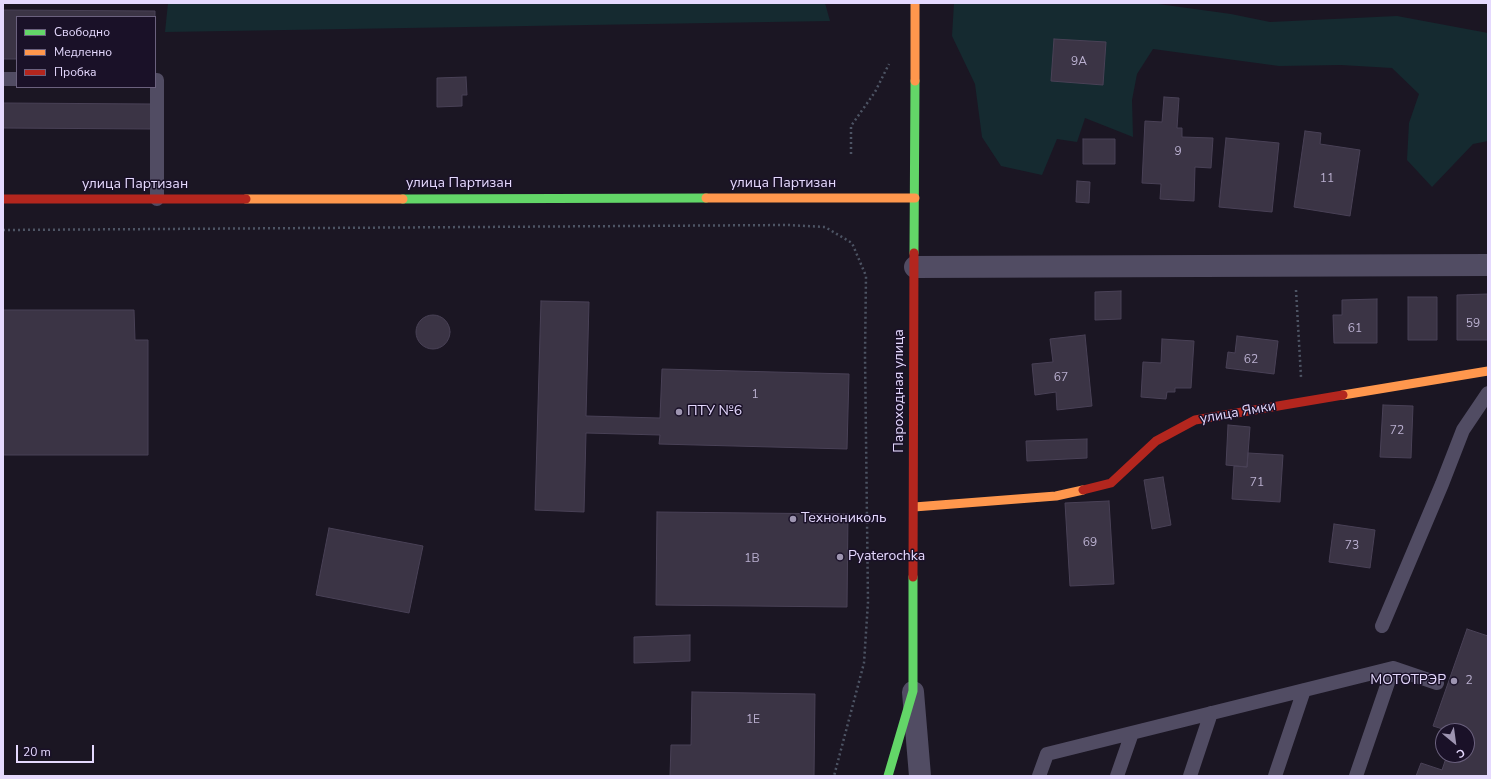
<!DOCTYPE html>
<meta charset="utf-8">
<style>
body{margin:0}
#map{position:relative;width:1491px;height:779px;overflow:hidden;background:#1b1623;font-family:"Nunito Sans",sans-serif}
canvas{display:block}
.frame{position:absolute;inset:0;border:4px solid #e5d9fe;pointer-events:none}
.legend{position:absolute;left:16px;top:16px;width:140px;height:72px;box-sizing:border-box;background:#1a1128;border:1px solid #6b617e;margin:0;padding:5px 7px;list-style:none;font-size:12px;color:#e5d9fe}
.legend li{display:flex;align-items:center;gap:8px;height:20px}
.legend b{width:20px;border:1px solid #6b617e}
.north{position:absolute;left:1435px;top:723px;width:40px;height:40px;box-sizing:border-box;background:#1a1128;border:1px solid #6b617e;border-radius:50%;rotate:151deg;font-size:11px;font-weight:700;line-height:16px;text-align:center;color:#e5d9fe}
.north::after{content:'';display:block;margin:auto;width:14px;height:18px;background:#9e95b1;clip-path:polygon(50% 0,100% 100%,50% 72%,0 100%)}
.scale{position:absolute;left:16px;top:745px;width:78px;height:18px;box-sizing:border-box;border:2px solid #e5d9fe;border-top:0;padding-left:5px;font-size:12px;line-height:14px;white-space:nowrap;color:#e5d9fe;-webkit-text-stroke:3px #1a1128;paint-order:stroke}
</style>
<div id="map">
<canvas width="1491" height="779"></canvas>
<div class="frame"></div>
<ul class="legend">
<li><b style="height:5px;background:#63d668"></b>Свободно</li>
<li><b style="height:5px;background:#ff974d"></b>Медленно</li>
<li><b style="height:5px;background:#b3261e"></b>Пробка</li>
</ul>
<div class="north">С</div>
<div class="scale">20 m</div>
</div>
<script>
const c = document.querySelector('canvas').getContext('2d');
c.lineJoin = 'round';
function fill(path, color) {
  c.fillStyle = color;
  c.fill(path, 'evenodd');
}
function poly(rows) {
  const path = new Path2D();
  for (const r of rows) {
    if (r.length === 3) {
      path.moveTo(r[0] + r[2], r[1]);
      path.arc(r[0], r[1], r[2], 0, 2 * Math.PI);
      continue;
    }
    path.moveTo(r[0], r[1]);
    for (let i = 2; i < r.length; i += 2) path.lineTo(r[i], r[i + 1]);
  }
  return path;
}
function strokePath(path, color, width, dash) {
  c.strokeStyle = color;
  c.lineWidth = width;
  c.lineCap = dash ? 'butt' : 'round';
  c.setLineDash(dash || []);
  c.stroke(path);
}
function drawText(font, color, halo, rows, align = 'center') {
  c.font = font + ' "Nunito Sans",sans-serif';
  c.lineWidth = 3;
  c.setLineDash([]);
  c.textBaseline = 'middle';
  c.strokeStyle = halo;
  c.fillStyle = color;
  for (const [text, x, y, turn = 0] of rows) {
    c.save();
    c.translate(x, y);
    c.rotate((+turn || 0) * Math.PI / 180);
    c.textAlign = isNaN(turn) ? turn : align;
    if (halo) c.strokeText(text, 0, 0);
    c.fillText(text, 0, 0);
    c.restore();
  }
}
fill(poly([
 [168,3,825,3,830,21,165,32],
 [954,3,1151,3,1231,14,1270,22,1397,16,1488,33,1488,141,1473,144,1432,187,1407,160,1409,123,1419,94,1392,68,1341,65,1279,66,1153,49,1137,74,1132,100,1133,137,1085,118,1077,142,1057,139,1042,175,1001,166,982,137,975,84,952,36]
]), '#152a30');
const building = poly([
 [3,10,155,11,155,60,155,17,17,17,17,59,3,59,3,10],
 [1054,39,1106,42,1103,85,1051,81,1054,39],
 [466,77,467,95,462,95,462,106,437,107,437,78,466,77],
 [1164,97,1179,98,1177,128,1182,128,1182,137,1213,138,1211,168,1195,167,1194,201,1160,199,1161,184,1142,183,1145,121,1162,122,1164,97],
 [3,103,152,104,151,129,3,128,3,103],
 [1305,131,1321,133,1320,144,1360,150,1350,216,1294,207,1305,131],
 [1226,138,1279,143,1272,212,1219,207,1226,138],
 [1083,139,1115,139,1115,164,1083,164,1083,139],
 [1077,181,1090,182,1089,203,1076,202,1077,181],
 [1121,291,1121,319,1095,320,1095,292,1121,291],
 [1488,294,1488,340,1457,340,1457,295,1488,294],
 [1408,297,1437,297,1437,340,1408,340,1408,297],
 [1377,299,1377,343,1334,343,1333,315,1342,315,1342,300,1377,299],
 [541,301,589,302,586,416,660,418,662,369,849,374,847,449,659,444,660,435,586,433,584,512,535,510,541,301],
 [3,310,134,310,135,340,148,340,148,455,3,455,3,310],
 [433,332,17],
 [1085,335,1092,406,1057,410,1056,392,1035,395,1032,364,1053,362,1050,339,1085,335],
 [1237,336,1278,341,1274,374,1226,368,1228,352,1235,353,1237,336],
 [1162,339,1194,341,1191,388,1175,388,1175,392,1167,392,1166,399,1141,397,1143,362,1161,363,1162,339],
 [1383,405,1413,406,1411,458,1380,457,1383,405],
 [1228,425,1250,427,1247,467,1226,465,1228,425],
 [1087,439,1087,458,1027,461,1026,441,1087,439],
 [1248,453,1283,455,1280,502,1232,499,1234,466,1247,467,1248,453],
 [1163,477,1171,525,1152,529,1144,480,1163,477],
 [1109,501,1114,584,1070,586,1065,503,1109,501],
 [657,512,848,514,847,607,656,605,657,512],
 [1334,524,1375,530,1370,568,1329,562,1334,524],
 [329,528,423,546,409,613,316,595,329,528],
 [1467,629,1488,636,1488,776,1416,776,1421,763,1442,770,1447,755,1467,755,1467,731,1449,731,1433,726,1467,629],
 [690,635,690,661,634,663,634,637,690,635],
 [692,692,815,694,814,776,670,776,671,745,691,745,692,692]
]);
fill(building, '#3b3445');
strokePath(building, '#494156', 1);
strokePath(poly([
 [851,154,851,126,875,92,889,64],
 [3,230,788,225,825,227,852,243,866,276,865,355,868,602,864,663,834,776],
 [1296,290,1301,377]
]), '#4d5464', 2.5, [2, 3]);
strokePath(poly([
 [3,79,17,79],
 [155,80,157,80,157,199],
 [1382,626,1442,484,1463,430,1488,393],
 [1039,776,1047,754,1393,668],
 [1117,776,1132,733],
 [1190,776,1211,713],
 [1275,776,1304,690],
 [1356,776,1393,668,1437,683]
]), '#514c63', 14);
strokePath(poly([
 [915,267,1488,265],
 [913,692,920,776]
]), '#514c63', 22);
strokePath(poly([
 [403,199,706,198],
 [914,253,915,81],
 [888,776,913,691,913,577]
]), '#63d668', 9);
strokePath(poly([
 [915,81,915,3],
 [706,198,915,198],
 [246,199,403,199],
 [1343,395,1488,371],
 [914,507,1056,496,1083,490]
]), '#ff974d', 9);
strokePath(poly([
 [3,199,246,199],
 [1083,490,1111,483,1156,441,1195,420,1343,395],
 [913,577,914,253]
]), '#b3261e', 9);
for (const [x, y, r, color] of [
 [679,412,4,"#9e95b1"],
 [793,519,4,"#9e95b1"],
 [840,557,4,"#9e95b1"],
 [1454,681,4,"#9e95b1"]
]) {
  const dot = new Path2D();
  dot.arc(x, y, r, 0, 2 * Math.PI);
  c.fillStyle = color;
  c.fill(dot);
  strokePath(dot, '#1a1128', 1.5);
}
drawText('12px', '#bab0d0', null, [
 ["9А",1079,62],
 ["9",1178,152],
 ["11",1327,179],
 ["59",1473,324],
 ["61",1355,329],
 ["62",1251,360],
 ["67",1061,378],
 ["1",755,395],
 ["72",1397,431],
 ["71",1257,483],
 ["69",1090,543],
 ["73",1352,546],
 ["1В",752,559],
 ["2",1469,681],
 ["1Е",753,720]
]);
drawText('14px', '#e5d9fe', '#1a1128', [
 ["улица Партизан",459,184],
 ["улица Партизан",783,184],
 ["улица Партизан",135,185],
 ["Пароходная улица",900,391,-90],
 ["улица Ямки",1238,413,-10]
]);
drawText('14px', '#e5d9fe', '#1a1128', [
 ["ПТУ №6",687,412],
 ["Технониколь",801,519],
 ["Pyaterochka",848,557],
 ["МОТОТРЭР",1446,681,"right"]
], 'left');
</script>
